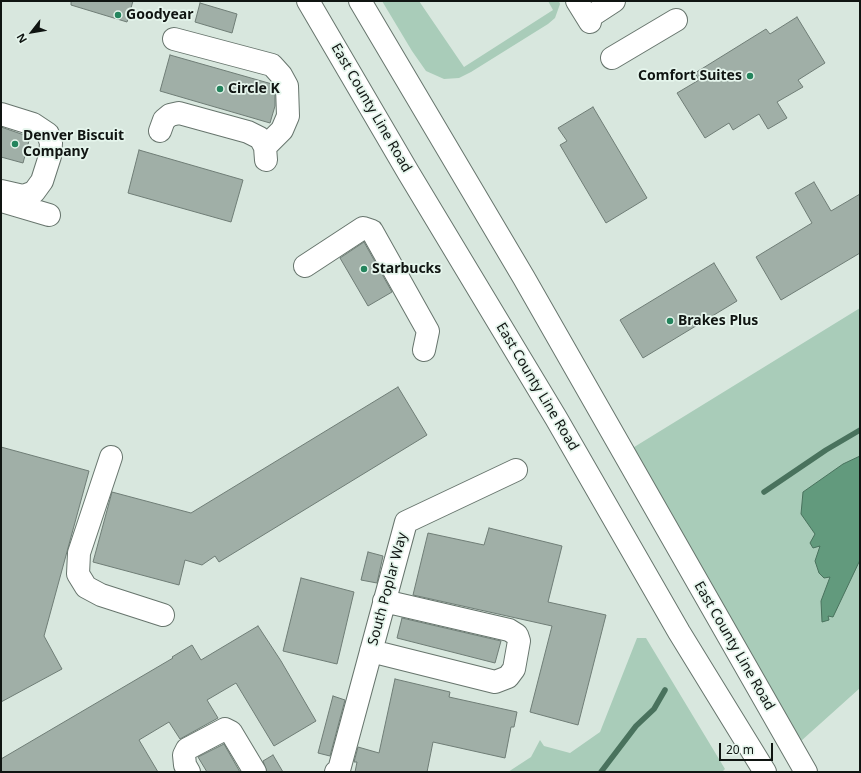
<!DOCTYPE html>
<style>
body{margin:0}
#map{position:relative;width:861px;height:773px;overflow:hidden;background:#d8e7de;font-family:"Noto Sans",sans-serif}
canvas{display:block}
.frame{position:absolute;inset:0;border:2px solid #101512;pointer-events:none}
.north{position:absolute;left:12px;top:12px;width:40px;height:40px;-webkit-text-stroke:3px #e5f5ec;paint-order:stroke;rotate:239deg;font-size:11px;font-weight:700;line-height:16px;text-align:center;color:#101512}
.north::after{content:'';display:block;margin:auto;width:14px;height:18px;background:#101512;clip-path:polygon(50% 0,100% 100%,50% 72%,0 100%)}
.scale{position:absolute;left:719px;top:743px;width:54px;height:18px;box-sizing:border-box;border:2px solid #101512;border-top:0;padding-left:5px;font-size:12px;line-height:14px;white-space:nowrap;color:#101512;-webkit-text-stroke:3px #e5f5ec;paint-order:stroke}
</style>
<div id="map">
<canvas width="861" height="773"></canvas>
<div class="frame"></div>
<div class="north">N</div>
<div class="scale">20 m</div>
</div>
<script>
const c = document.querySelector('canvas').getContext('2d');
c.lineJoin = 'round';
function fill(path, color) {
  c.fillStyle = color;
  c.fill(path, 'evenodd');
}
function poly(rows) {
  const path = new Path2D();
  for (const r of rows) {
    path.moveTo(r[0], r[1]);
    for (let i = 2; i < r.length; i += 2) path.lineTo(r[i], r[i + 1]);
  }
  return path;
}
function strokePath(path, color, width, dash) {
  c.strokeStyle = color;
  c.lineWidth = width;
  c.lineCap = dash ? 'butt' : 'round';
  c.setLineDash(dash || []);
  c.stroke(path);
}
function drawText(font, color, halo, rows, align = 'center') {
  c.font = font + ' "Noto Sans",sans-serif';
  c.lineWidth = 3.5;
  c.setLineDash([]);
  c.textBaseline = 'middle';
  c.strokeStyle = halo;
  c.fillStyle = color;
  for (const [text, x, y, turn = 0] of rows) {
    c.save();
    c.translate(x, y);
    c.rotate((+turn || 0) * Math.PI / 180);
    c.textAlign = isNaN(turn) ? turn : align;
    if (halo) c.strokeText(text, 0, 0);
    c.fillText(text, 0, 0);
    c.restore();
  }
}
fill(poly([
 [382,1,419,1,464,67,553,10,548,1,559,1,560,4,555,18,548,24,471,72,459,78,444,79,426,71,412,51],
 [860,308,860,688,801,741,631,449],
 [637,638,646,638,725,769,722,772,508,772,531,757,540,740,544,746,570,753,600,732]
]), '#a9ccb9');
const water = poly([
 [860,456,860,560,833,617,828,616,829,620,822,622,821,601,830,577,824,578,819,573,815,561,820,546,813,548,810,543,815,534,801,514,803,492,843,464,860,456]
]);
fill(water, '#629a7d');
strokePath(water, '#49725d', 1);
strokePath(poly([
 [764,492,826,450,860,430],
 [601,772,636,726,654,709,665,690]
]), '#49725d', 5.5);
const building = poly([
 [71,1,133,1,127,22,71,5,71,1],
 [200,3,237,14,232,33,195,22,200,3],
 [797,17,825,63,798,80,803,87,777,102,787,118,768,129,759,114,733,130,729,123,705,138,677,93,699,80,695,73,766,29,770,34,797,17],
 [170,55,272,84,275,89,275,106,270,123,160,91,170,55],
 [593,107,647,198,606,223,560,145,567,141,558,128,593,107],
 [1,127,30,137,23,163,1,157,1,127],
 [139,150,243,180,231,222,128,193,139,150],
 [814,182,831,211,860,194,860,253,781,300,756,257,812,223,795,193,814,182],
 [364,242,392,292,368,306,340,258,364,242],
 [714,263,737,301,643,358,620,320,714,263],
 [398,387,427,435,219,562,215,556,202,565,185,560,179,585,93,562,112,492,191,513,398,387],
 [1,447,89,471,44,636,62,669,1,702,1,447],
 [489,528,562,546,548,602,606,615,578,725,530,712,552,626,413,595,428,533,484,545,489,528],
 [368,552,383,556,377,583,361,580,368,552],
 [301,578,354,592,337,664,283,651,301,578],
 [402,618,501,641,495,663,397,638,402,618],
 [258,626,281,661,316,721,274,746,236,683,207,700,218,718,180,739,169,722,139,740,158,772,1,772,1,759,173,658,172,657,192,645,201,660,258,626],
 [395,679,450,692,449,697,517,712,514,727,511,727,505,758,433,742,427,772,355,772,357,762,354,762,358,747,379,753,395,679],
 [333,696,345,700,330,756,318,753,333,696],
 [224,744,240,772,207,772,198,757,224,744],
 [273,755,283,772,267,772,263,761,273,755]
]);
fill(building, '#a0afa7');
strokePath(building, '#6f7d76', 1);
const minor = poly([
 [577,1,590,22],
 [588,18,614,1],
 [174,39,272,65,281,75,287,86,288,116,282,130,265,147],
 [612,58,676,20],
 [1,114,33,124,48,134,51,143,50,156,42,181,34,192,23,196,1,191],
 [160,131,164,120,170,115,179,113,248,132,260,138,265,147,266,160],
 [2,201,49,215],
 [305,266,363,228,372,231,428,331,424,350],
 [111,457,79,553,78,574,86,587,101,595,163,615],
 [371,651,495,682,508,677,514,669,519,641,517,635,509,630,384,601],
 [189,772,185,765,184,755,187,749,225,729,231,732,255,772],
 [336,772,339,770,406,522,516,470]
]);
const major = poly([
 [308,1,408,172,556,418,679,632,765,772],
 [360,1,524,278,806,772]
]);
strokePath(minor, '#67756d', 24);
strokePath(major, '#67756d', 24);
strokePath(minor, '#fff', 22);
strokePath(major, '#fff', 22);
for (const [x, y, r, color] of [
 [118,15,4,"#24845d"],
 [750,76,4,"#24845d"],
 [220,89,4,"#24845d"],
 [15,144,4,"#24845d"],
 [364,269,4,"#24845d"],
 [670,321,4,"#24845d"]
]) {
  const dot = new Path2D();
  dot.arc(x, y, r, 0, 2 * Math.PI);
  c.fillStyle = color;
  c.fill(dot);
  strokePath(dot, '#e5f5ec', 1.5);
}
drawText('bold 14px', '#101512', '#e5f5ec', [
 ["Goodyear",126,15],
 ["Comfort Suites",742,76,"right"],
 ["Circle K",228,89],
 ["Denver Biscuit",23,136],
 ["Company",23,152],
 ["Starbucks",372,269],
 ["Brakes Plus",678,321]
], 'left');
drawText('14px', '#101512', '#e5f5ec', [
 ["East County Line Road",371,108,60],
 ["East County Line Road",537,387,59],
 ["South Poplar Way",388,589,-75],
 ["East County Line Road",734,646,60]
]);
</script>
